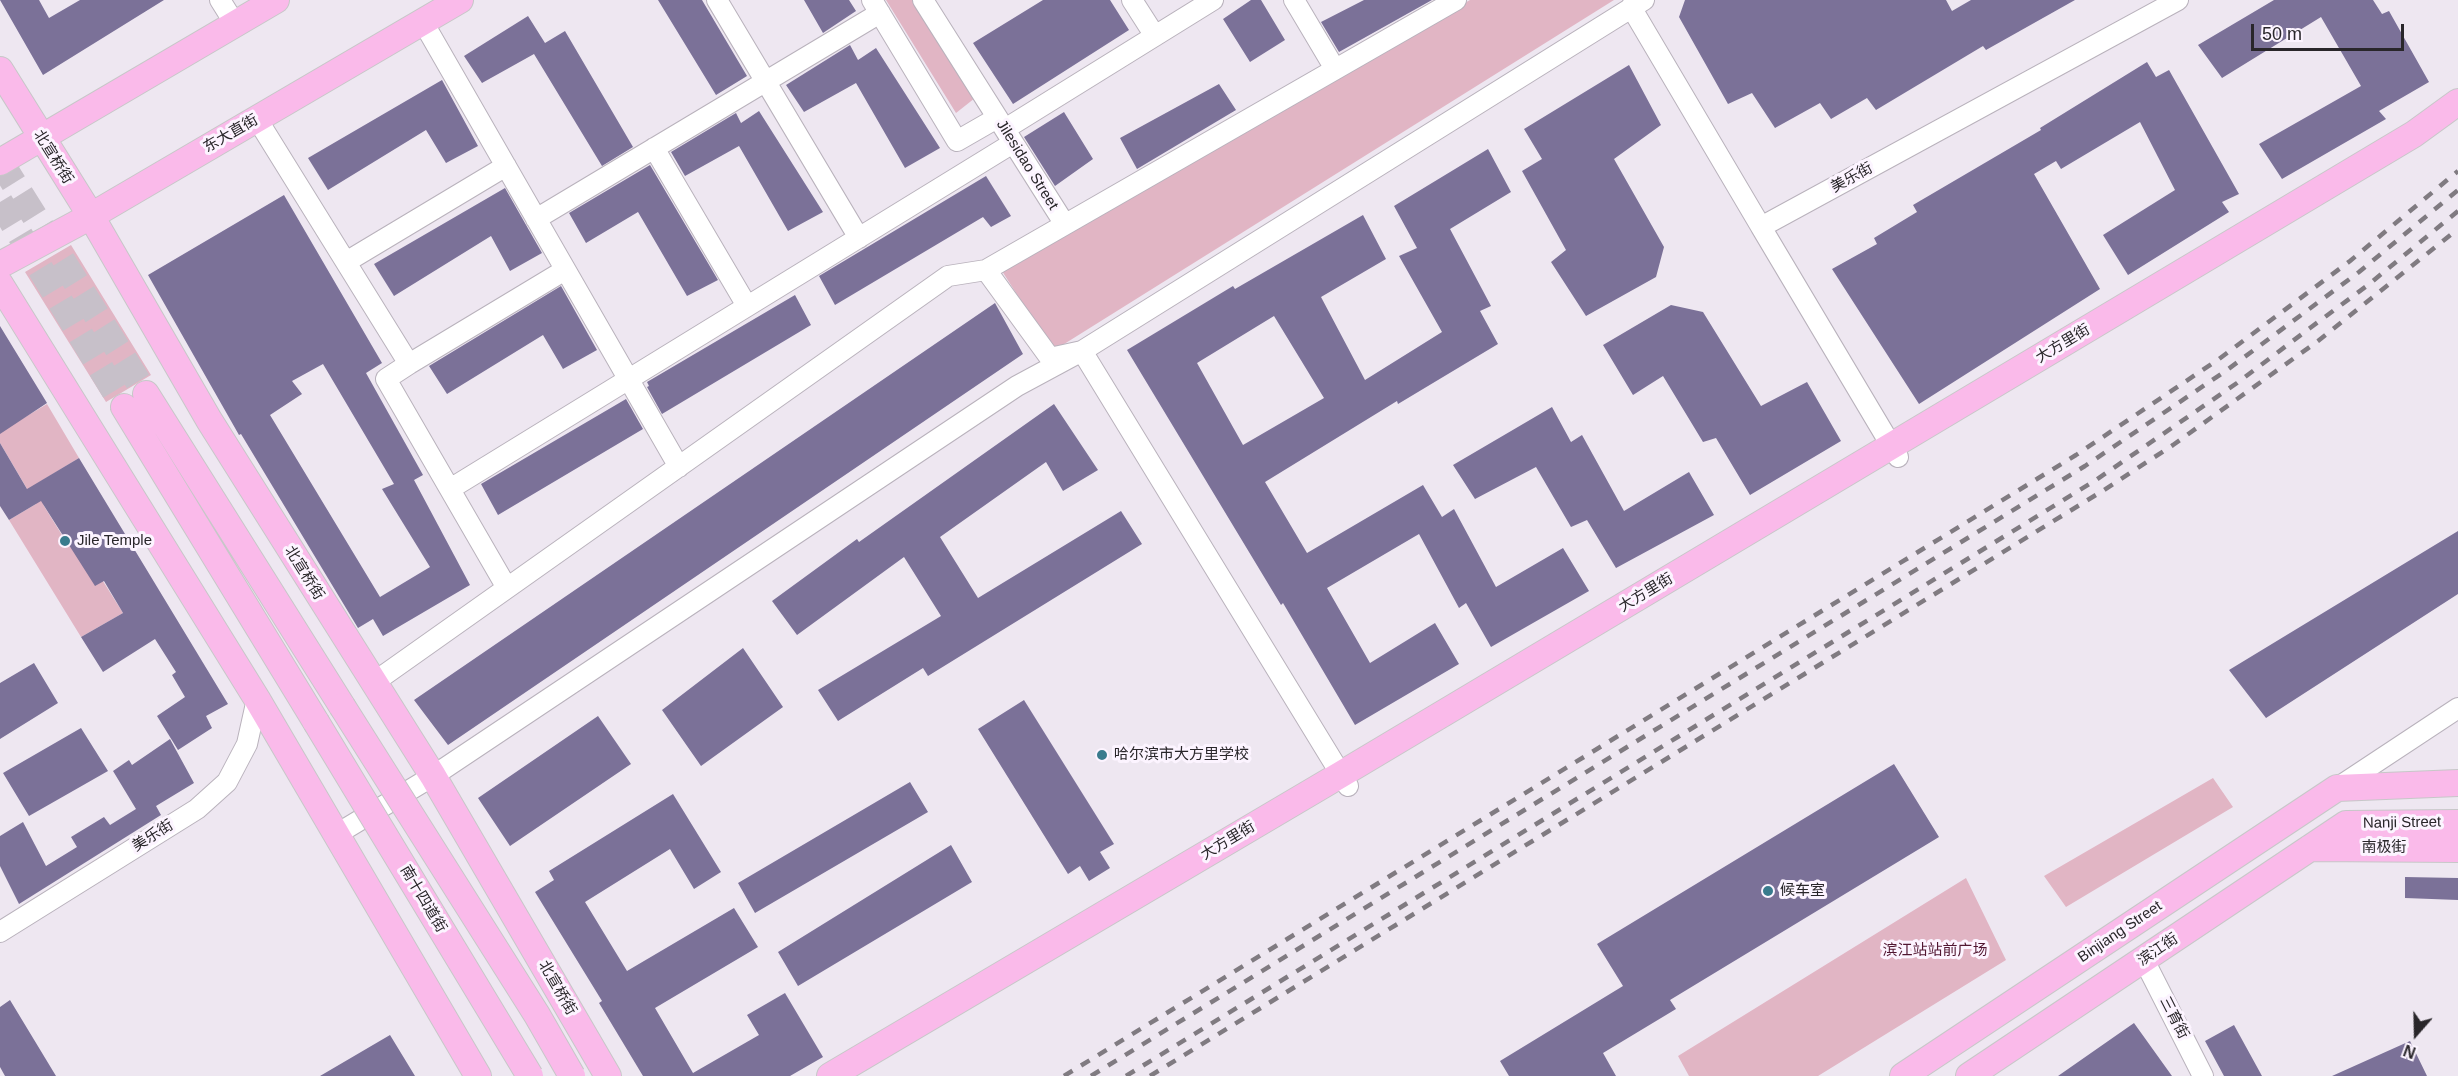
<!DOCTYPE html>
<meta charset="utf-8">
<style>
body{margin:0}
#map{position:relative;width:2458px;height:1076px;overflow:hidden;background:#eee7f1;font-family:Helvetica,sans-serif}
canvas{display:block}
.north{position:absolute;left:2386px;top:1004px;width:60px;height:60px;-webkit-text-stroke:4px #fcf4ff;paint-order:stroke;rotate:200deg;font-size:16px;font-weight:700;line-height:24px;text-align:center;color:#29262a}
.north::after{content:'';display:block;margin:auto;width:21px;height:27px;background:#29262a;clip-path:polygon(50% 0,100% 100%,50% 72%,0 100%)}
.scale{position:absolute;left:2251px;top:24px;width:153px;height:27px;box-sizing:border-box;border:3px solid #29262a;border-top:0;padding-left:8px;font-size:18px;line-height:21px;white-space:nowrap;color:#29262a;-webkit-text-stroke:4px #fcf4ff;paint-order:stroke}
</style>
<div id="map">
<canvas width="2458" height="1076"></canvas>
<div class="north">N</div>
<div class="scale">50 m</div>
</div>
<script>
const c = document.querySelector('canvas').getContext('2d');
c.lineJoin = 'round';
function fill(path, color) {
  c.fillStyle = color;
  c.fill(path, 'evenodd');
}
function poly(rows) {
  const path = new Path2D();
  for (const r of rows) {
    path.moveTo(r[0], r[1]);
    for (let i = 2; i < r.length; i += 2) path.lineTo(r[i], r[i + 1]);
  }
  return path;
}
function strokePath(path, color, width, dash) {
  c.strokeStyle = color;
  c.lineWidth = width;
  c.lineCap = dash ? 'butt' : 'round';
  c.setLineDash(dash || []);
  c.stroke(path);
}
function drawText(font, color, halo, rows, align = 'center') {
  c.font = font + ' Helvetica,"Noto Sans SC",sans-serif';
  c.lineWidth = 6;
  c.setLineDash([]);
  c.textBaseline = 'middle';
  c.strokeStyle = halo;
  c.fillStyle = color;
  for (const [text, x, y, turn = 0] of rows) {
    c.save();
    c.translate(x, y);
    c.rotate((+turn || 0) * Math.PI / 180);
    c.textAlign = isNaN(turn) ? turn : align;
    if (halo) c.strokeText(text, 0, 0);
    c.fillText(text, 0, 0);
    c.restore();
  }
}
fill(poly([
 [886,0,917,0,975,98,956,113],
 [1470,0,1614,0,1053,351,1002,271],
 [71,245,151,375,106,402,25,272],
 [47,404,79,458,38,483,44,506,65,540,74,535,123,613,81,637,9,520,36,504,0,443,0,432],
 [2213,778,2233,807,2066,907,2044,876],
 [1966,878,2006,960,1818,1076,1689,1076,1678,1056]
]), '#e1b5c4');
fill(poly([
 [0,0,39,0,49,18,80,0,164,0,43,75],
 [658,0,702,0,747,76,716,95],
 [804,0,849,0,856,11,823,33],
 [1043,0,1110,0,1129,30,1013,104,973,43],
 [1251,0,1261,0,1285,40,1250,62,1223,19],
 [1364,0,1432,0,1339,52,1321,22],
 [1685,0,1946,0,1952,11,1971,0,2075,0,1986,50,1983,46,1876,110,1867,98,1831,119,1820,103,1775,128,1752,93,1728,104,1679,17],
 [2274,0,2373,0,2382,14,2389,11,2429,82,2379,111,2386,119,2282,179,2259,144,2361,86,2321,17,2222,78,2198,45],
 [528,16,545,43,565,31,633,147,602,166,534,54,482,83,464,56],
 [850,45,858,60,876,48,940,148,905,168,856,83,804,112,786,85],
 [2147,62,2156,77,2169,70,2239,194,2222,202,2229,212,2128,275,2103,235,2175,190,2140,122,2061,169,2056,161,2034,174,2100,289,1919,404,1832,269,1877,244,1874,238,1917,212,1913,205,2041,130,2040,128],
 [1629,65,1661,125,1614,159,1664,247,1656,277,1586,316,1551,262,1566,250,1522,171,1542,159,1524,129],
 [442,80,478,146,446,163,426,130,328,190,308,158],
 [1219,84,1236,110,1137,169,1120,138],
 [759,111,823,212,788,231,739,146,685,176,671,152,736,113,741,123],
 [1064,112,1093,159,1055,186,1024,137],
 [1488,149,1511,192,1450,229,1491,306,1480,311,1498,344,1398,404,1397,401,1265,482,1307,553,1423,485,1442,517,1454,509,1496,587,1563,548,1589,591,1491,647,1466,603,1459,608,1419,534,1327,588,1370,663,1435,623,1459,664,1355,725,1283,603,1281,605,1127,350,1233,286,1235,289,1363,215,1386,259,1321,297,1365,380,1442,332,1399,256,1417,248,1394,206],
 [1274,316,1324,398,1243,445,1197,363],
 [650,165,718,280,687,296,638,212,586,243,569,213],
 [986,176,1011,216,991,227,983,217,835,305,819,276],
 [505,188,542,253,510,271,491,236,394,296,374,264],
 [284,195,382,363,366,373,423,475,414,480,470,585,383,636,373,619,358,628,241,434,239,435,148,275],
 [323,364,394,484,382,489,430,567,380,597,270,415,302,394,292,381],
 [561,286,597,350,563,369,543,335,447,394,429,366],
 [795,295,811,325,662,414,647,387,649,386,647,382],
 [995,303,1023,354,448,745,414,700],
 [1671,305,1703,312,1761,406,1807,382,1841,441,1750,495,1716,438,1703,442,1663,376,1633,395,1603,345],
 [0,326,47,403,0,434],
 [626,399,643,429,498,515,481,484],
 [1054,404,1098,470,1063,491,1046,462,940,537,978,598,1121,511,1142,544,928,676,923,668,838,721,818,690,941,616,904,557,797,635,772,601,857,539,859,542],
 [1552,407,1571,442,1582,435,1624,511,1689,472,1714,515,1616,568,1587,520,1571,527,1536,467,1475,499,1453,465],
 [0,443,27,489,79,458,228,704,206,716,212,728,178,750,157,716,185,697,172,675,176,672,155,639,103,672,81,637,123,613,104,581,95,586,41,501,9,520,0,506],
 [2458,531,2458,594,2266,718,2229,670],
 [743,648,783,707,701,766,662,710],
 [34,663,58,703,0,739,0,683],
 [1024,700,1114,844,1100,852,1110,868,1089,881,1080,866,1068,874,978,729],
 [598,716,631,764,510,846,478,798],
 [81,728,108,771,29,816,3,773],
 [170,739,194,783,156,806,161,815,19,904,0,866,0,836,23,822,46,866,77,847,71,837,104,817,110,825,136,809,113,771,129,760,132,765],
 [1894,764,1939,837,1670,1000,1676,1009,1603,1053,1616,1076,1509,1076,1500,1061,1623,986,1597,944],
 [910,782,928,812,755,913,738,883],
 [673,794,721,872,694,889,670,849,585,902,627,971,734,908,758,947,655,1008,693,1073,759,1035,747,1015,785,993,823,1057,790,1076,643,1076,599,1003,602,1001,535,892,554,880,549,871],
 [951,845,972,882,798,986,778,952],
 [2405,877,2458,878,2458,900,2405,898],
 [10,1000,56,1076,5,1076,0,1067,0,1007],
 [2134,1023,2172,1076,2058,1076],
 [2234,1025,2262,1076,2224,1076,2205,1041],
 [390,1035,415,1076,320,1076],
 [2410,1041,2427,1076,2332,1076]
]), '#7b7198');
strokePath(poly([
 [0,161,146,394],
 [0,202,124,407]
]), '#c7c0c9', 26, [26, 13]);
const minor = poly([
 [220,0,235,24],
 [717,0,859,238],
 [872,0,957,141,997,118],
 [923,0,1064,223],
 [1132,0,1155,36],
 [1294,0,1335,69],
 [1631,7,1761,227],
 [423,22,679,467],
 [257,119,409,364,386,379,507,588],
 [1005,129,1213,0],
 [654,148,747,306],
 [536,219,880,13],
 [346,262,506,166],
 [409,364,565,270],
 [1898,457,1761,227,2178,0],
 [450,489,1013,143],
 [373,683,948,276,986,270],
 [1348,786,1082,351,1050,358,986,270,1456,0],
 [2337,788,2458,708],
 [337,834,433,776,1017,386,1082,351,1644,0],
 [0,932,197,809,227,782,247,744,257,699],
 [2144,960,2203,1076]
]);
const major = poly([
 [0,70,91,216,209,420,433,776,608,1076],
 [0,162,276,0],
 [0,265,91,216,460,0],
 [0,284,257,699,478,1076],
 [146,394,342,706],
 [124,407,316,722],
 [2310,848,2458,849],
 [830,1076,1340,775,2414,134,2458,102],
 [1903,1076,2337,788,2458,783],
 [1969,1076,2346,824,2458,823]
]);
strokePath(minor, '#b9b2bc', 22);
strokePath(major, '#c7c7c8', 28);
strokePath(minor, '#fff', 20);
strokePath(major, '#fabaea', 26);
strokePath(poly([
 [1064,1076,2076,455,2219,359,2350,261,2458,171],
 [1091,1076,2085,466,2227,370,2359,272,2458,190],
 [1126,1076,2096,480,2237,383,2310,328,2368,285,2458,211],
 [1150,1076,2104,490,2173,445,2318,341,2458,229]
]), '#807b81', 4.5, [10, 10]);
const majorBridge = poly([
 [342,706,537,1015,572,1076],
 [316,722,530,1076]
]);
strokePath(majorBridge, '#c7c7c8', 28, []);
strokePath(majorBridge, '#fabaea', 26);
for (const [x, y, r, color] of [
 [65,541,6,"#397b8d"],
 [1102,755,6,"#397b8d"],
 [1768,891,6,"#397b8d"]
]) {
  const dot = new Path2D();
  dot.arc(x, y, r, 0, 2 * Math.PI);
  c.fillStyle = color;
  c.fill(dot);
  strokePath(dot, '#fcf4ff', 2);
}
drawText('15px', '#29262a', '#fcf4ff', [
 ["东大直街",231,134,-30],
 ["北宣桥街",53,157,58],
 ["Jilesidao Street",1027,165,58],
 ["美乐街",1852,178,-29],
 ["大方里街",2063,344,-31],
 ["北宣桥街",304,573,58],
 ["大方里街",1646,593,-31],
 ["Nanji Street",2402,823,-1],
 ["美乐街",153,836,-32],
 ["大方里街",1228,841,-31],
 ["南极街",2384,848],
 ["南十四道街",423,899,59],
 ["Binjiang Street",2120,932,-34],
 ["滨江街",2158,950,-34],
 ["北宣桥街",557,988,60],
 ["三育街",2174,1018,63]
]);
drawText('15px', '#29262a', '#fcf4ff', [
 ["Jile Temple",77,541],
 ["哈尔滨市大方里学校",1114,755],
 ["候车室",1780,891]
], 'left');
drawText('15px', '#511631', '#fcf4ff', [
 ["滨江站站前广场",1935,951]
]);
</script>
